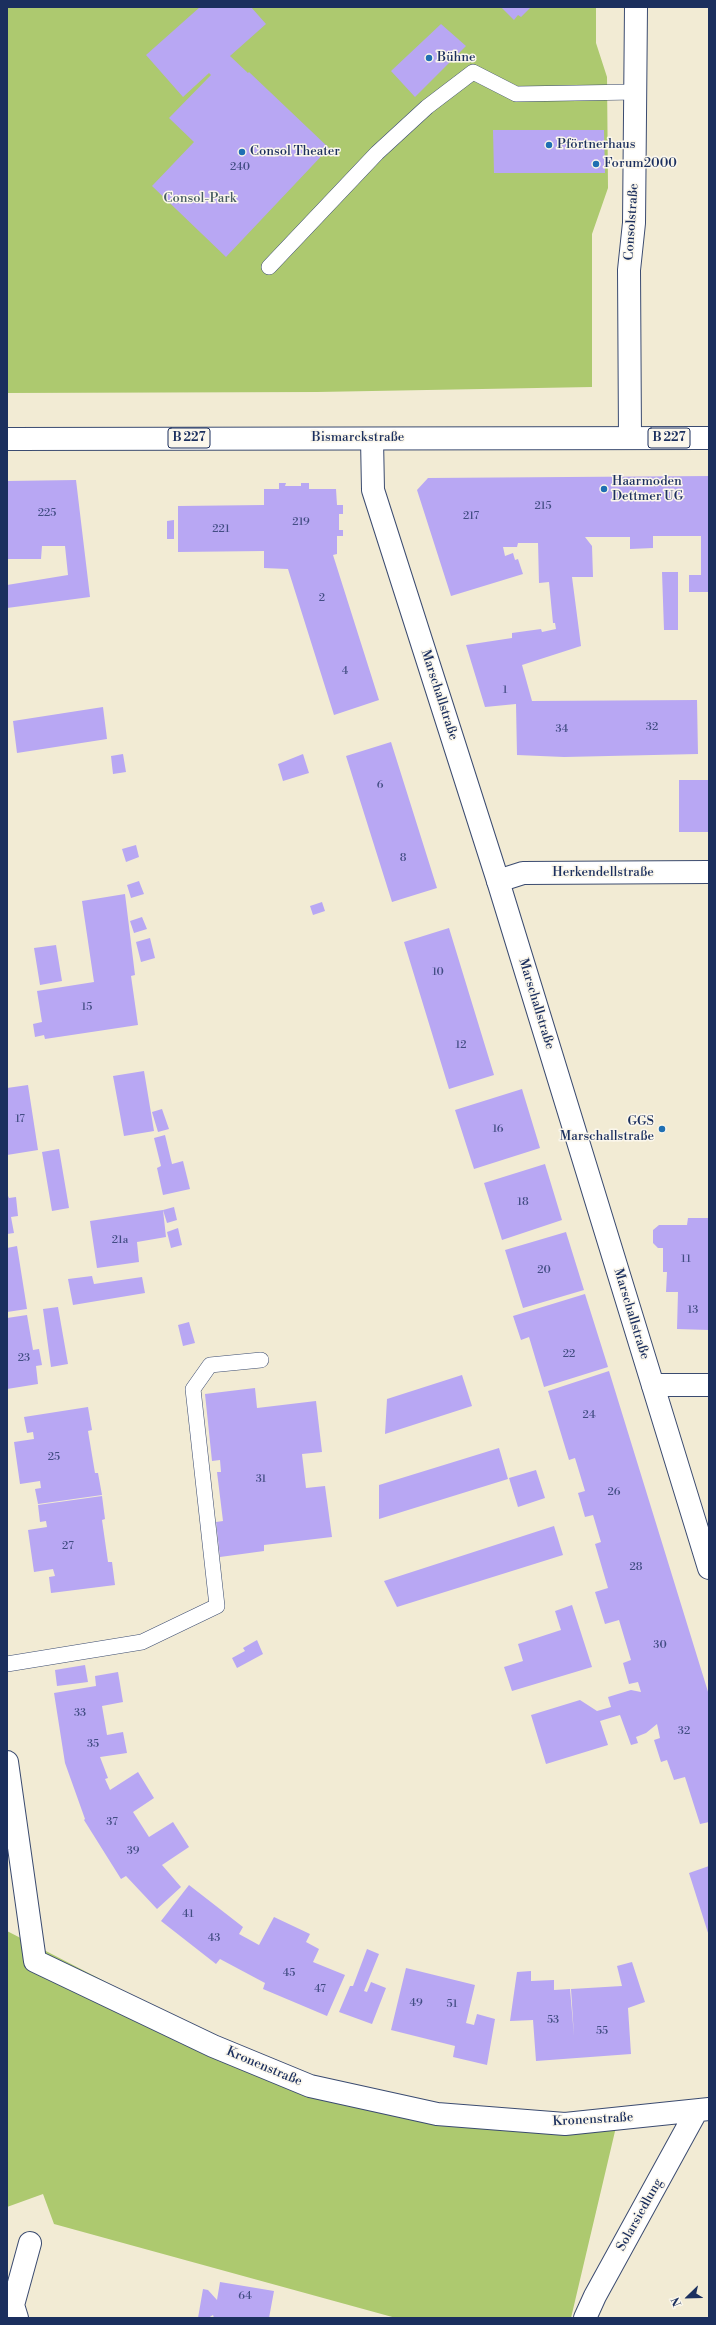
<!DOCTYPE html>
<meta charset="utf-8">
<style>
body{margin:0}
#map{position:relative;width:716px;height:2325px;overflow:hidden;background:#f2ebd4;font-family:"Libre Bodoni",serif}
canvas{display:block}
.frame{position:absolute;inset:0;border:8px solid #1b2f5e;pointer-events:none}
.north{position:absolute;left:668px;top:2277px;width:40px;height:40px;-webkit-text-stroke:3px #fbf7ec;paint-order:stroke;rotate:247deg;font-size:11px;font-weight:700;line-height:16px;text-align:center;color:#1b2f5e}
.north::after{content:'';display:block;margin:auto;width:14px;height:18px;background:#1b2f5e;clip-path:polygon(50% 0,100% 100%,50% 72%,0 100%)}
</style>
<div id="map">
<canvas width="716" height="2325"></canvas>
<div class="frame"></div>
<div class="north">N</div>
</div>
<script>
const c = document.querySelector('canvas').getContext('2d');
c.lineJoin = 'round';
function fill(path, color) {
  c.fillStyle = color;
  c.fill(path, 'evenodd');
}
function poly(rows) {
  const path = new Path2D();
  for (const r of rows) {
    path.moveTo(r[0], r[1]);
    for (let i = 2; i < r.length; i += 2) path.lineTo(r[i], r[i + 1]);
  }
  return path;
}
function strokePath(path, color, width, dash) {
  c.strokeStyle = color;
  c.lineWidth = width;
  c.lineCap = dash ? 'butt' : 'round';
  c.setLineDash(dash || []);
  c.stroke(path);
}
function drawText(font, color, halo, rows, align = 'center') {
  c.font = font + ' "Libre Bodoni",serif';
  c.lineWidth = 3;
  c.setLineDash([]);
  c.textBaseline = 'middle';
  c.strokeStyle = halo;
  c.fillStyle = color;
  for (const [text, x, y, turn = 0] of rows) {
    c.save();
    c.translate(x, y);
    c.rotate((+turn || 0) * Math.PI / 180);
    c.textAlign = isNaN(turn) ? turn : align;
    if (halo) c.strokeText(text, 0, 0);
    c.fillText(text, 0, 0);
    c.restore();
  }
}
fill(poly([
 [7,7,596,7,596,43,607,77,608,188,592,234,592,387,317,392,7,393],
 [7,1931,236,2049,317,2077,424,2106,616,2127,571,2318,396,2318,54,2224,43,2194,7,2207]
]), '#adc96f');
fill(poly([
 [200,7,251,7,266,24,230,56,248,73,249,72,329,148,226,257,152,186,194,142,169,118,211,75,209,73,183,97,146,55],
 [501,7,531,7,521,17,518,15,514,20],
 [441,24,466,46,415,97,391,71],
 [493,130,604,130,605,173,494,173],
 [709,476,709,592,689,592,689,575,701,575,701,536,653,536,653,548,630,549,630,537,585,537,592,546,593,577,572,577,581,646,522,665,532,701,697,700,698,754,564,757,517,755,516,704,485,707,466,645,512,638,512,633,541,629,542,632,556,629,555,623,553,623,549,582,539,583,538,543,518,543,517,547,503,547,505,556,513,553,515,560,518,559,523,574,451,596,417,490,428,478],
 [76,480,90,597,7,608,7,585,68,575,65,546,42,546,41,559,7,559,7,481],
 [279,483,286,483,285,486,301,486,301,483,309,483,309,489,336,489,337,505,343,505,343,514,339,514,339,530,343,530,343,536,337,536,337,554,333,555,379,700,334,715,288,569,264,568,264,551,178,552,178,506,264,505,264,489,279,489],
 [174,520,174,539,167,539,167,521],
 [662,572,678,572,678,630,664,630],
 [103,707,107,739,17,753,13,721],
 [391,742,437,888,392,902,346,756],
 [123,754,126,772,113,774,111,756],
 [303,754,309,773,283,781,278,764],
 [679,780,709,780,709,832,679,832],
 [136,845,139,857,126,862,122,849],
 [139,881,144,894,131,898,127,885],
 [125,894,135,975,131,976,138,1025,45,1039,44,1035,35,1037,33,1024,42,1022,37,991,94,982,82,901],
 [322,902,325,911,313,915,310,906],
 [142,917,147,929,134,933,130,921],
 [449,928,494,1075,449,1089,404,942],
 [150,938,155,958,141,962,136,942],
 [56,945,62,981,40,985,34,948],
 [144,1071,154,1131,124,1136,113,1076],
 [28,1085,38,1150,7,1155,7,1088],
 [522,1089,540,1148,474,1169,455,1110],
 [162,1109,169,1129,158,1132,152,1112],
 [165,1135,172,1164,183,1161,190,1189,163,1195,157,1168,161,1166,154,1138],
 [59,1149,69,1208,52,1211,42,1152],
 [545,1164,562,1220,502,1240,484,1183],
 [7,1194,9,1198,16,1197,18,1216,11,1217,14,1233,7,1234],
 [174,1207,177,1220,167,1223,163,1210],
 [163,1210,166,1237,137,1242,139,1262,97,1268,90,1221],
 [688,1218,709,1218,709,1330,677,1329,678,1292,666,1292,667,1272,663,1272,663,1248,658,1248,653,1243,653,1230,659,1225,687,1225],
 [178,1228,182,1245,171,1248,167,1232],
 [566,1232,584,1290,523,1308,505,1250],
 [17,1246,27,1309,7,1312,7,1248],
 [92,1276,94,1284,142,1277,145,1293,73,1305,68,1279],
 [585,1294,608,1367,544,1387,529,1337,521,1340,513,1316],
 [58,1307,68,1364,51,1367,43,1309],
 [27,1315,33,1350,39,1349,42,1365,36,1366,38,1384,7,1389,7,1318],
 [189,1322,195,1343,183,1346,178,1325],
 [609,1371,709,1695,709,1822,700,1824,685,1777,674,1780,667,1760,661,1762,654,1740,660,1738,657,1724,646,1733,636,1737,638,1743,631,1745,620,1715,600,1721,608,1745,546,1764,531,1715,580,1700,597,1711,611,1707,608,1697,631,1690,641,1692,638,1682,629,1684,623,1663,631,1660,619,1620,605,1624,595,1592,608,1588,595,1544,601,1542,593,1515,585,1517,578,1493,585,1491,575,1458,569,1460,548,1391],
 [462,1375,472,1406,385,1434,387,1399],
 [255,1388,257,1408,316,1401,322,1452,302,1454,306,1488,325,1486,332,1537,264,1545,264,1551,220,1557,216,1522,223,1521,217,1472,221,1472,220,1460,212,1461,205,1394],
 [88,1407,92,1430,88,1431,95,1473,98,1473,102,1495,38,1504,35,1489,41,1488,40,1481,20,1484,14,1442,34,1439,33,1432,27,1433,24,1417],
 [499,1448,508,1479,379,1519,379,1485],
 [536,1470,545,1498,518,1507,509,1478],
 [102,1496,105,1519,102,1520,108,1562,112,1562,115,1585,51,1593,49,1577,55,1576,53,1569,34,1572,28,1530,47,1527,46,1521,40,1522,38,1505],
 [554,1526,563,1555,397,1607,384,1581],
 [572,1605,592,1667,512,1691,504,1667,523,1661,518,1644,561,1630,555,1611],
 [257,1640,263,1654,237,1668,232,1658,245,1651,243,1648],
 [85,1665,88,1682,57,1686,55,1670],
 [118,1672,123,1702,102,1706,107,1735,123,1732,127,1753,100,1757,108,1778,105,1779,110,1790,138,1772,154,1798,133,1812,149,1837,173,1822,189,1847,162,1865,181,1887,157,1909,126,1876,121,1879,84,1820,85,1819,65,1763,54,1693,96,1686,95,1676],
 [709,1866,709,1936,689,1873],
 [189,1885,243,1927,239,1934,259,1945,274,1917,310,1934,306,1942,319,1949,313,1962,345,1975,327,2016,263,1989,265,1983,220,1959,216,1964,161,1921],
 [367,1949,379,1954,364,1991,367,1992,371,1982,386,1988,372,2024,339,2012,350,1986,353,1986],
 [632,1962,645,2002,628,2008,631,2054,536,2061,533,2020,510,2021,517,1972,531,1971,531,1981,554,1980,554,1990,570,1989,574,2036,571,1989,622,1986,617,1966],
 [406,1968,475,1985,466,2023,474,2025,477,2014,495,2019,487,2065,453,2057,455,2046,391,2030],
 [220,2282,274,2291,269,2318,214,2318,213,2315,208,2318,198,2318,203,2289,208,2290,217,2300]
]), '#b8a7f3');
const service = poly([
 [269,267,377,153,427,107,473,72,516,94,636,92],
 [7,1664,142,1642,217,1606,193,1389,210,1365,261,1360]
]);
const minor = poly([
 [630,438,629,270,634,223,636,7],
 [498,881,523,873,709,872],
 [653,1385,709,1385],
 [7,1762,35,1961,213,2046,310,2086,437,2114,565,2124,709,2109],
 [17,2318,13,2305,30,2243],
 [585,2318,595,2296,696,2112]
]);
const tertiary = poly([
 [372,439,373,490,498,881,709,1568]
]);
const primary = poly([
 [7,439,709,438]
]);
strokePath(service, '#3b4b70', 16);
strokePath(minor, '#3b4b70', 24);
strokePath(tertiary, '#3b4b70', 24);
strokePath(primary, '#3b4b70', 24);
strokePath(service, '#fff', 15);
strokePath(minor, '#fff', 22);
strokePath(tertiary, '#fff', 22);
strokePath(primary, '#fff', 22);
for (const [x, y, r, color] of [
 [429,58,4,"#1f6fb2"],
 [549,145,4,"#1f6fb2"],
 [242,152,4,"#1f6fb2"],
 [596,164,4,"#1f6fb2"],
 [604,489,4,"#1f6fb2"],
 [662,1129,4,"#1f6fb2"]
]) {
  const dot = new Path2D();
  dot.arc(x, y, r, 0, 2 * Math.PI);
  c.fillStyle = color;
  c.fill(dot);
  strokePath(dot, '#fbf7ec', 1.5);
}
drawText('11px', '#424d83', null, [
 ["240",240,167],
 ["215",543,506],
 ["225",47,513],
 ["217",471,516],
 ["219",301,522],
 ["221",221,529],
 ["2",322,598],
 ["4",345,671],
 ["1",505,690],
 ["32",652,727],
 ["34",562,729],
 ["6",380,785],
 ["8",403,858],
 ["10",438,972],
 ["15",87,1007],
 ["12",461,1045],
 ["17",20,1119],
 ["16",498,1129],
 ["18",523,1202],
 ["21a",120,1240],
 ["11",686,1259],
 ["20",544,1270],
 ["13",693,1310],
 ["22",569,1354],
 ["23",24,1358],
 ["24",589,1415],
 ["25",54,1457],
 ["31",261,1479],
 ["26",614,1492],
 ["27",68,1546],
 ["28",636,1567],
 ["30",660,1645],
 ["33",80,1713],
 ["32",684,1731],
 ["35",93,1744],
 ["37",112,1822],
 ["39",133,1851],
 ["41",188,1914],
 ["43",214,1938],
 ["45",289,1973],
 ["47",320,1989],
 ["49",416,2003],
 ["51",452,2004],
 ["53",553,2020],
 ["55",602,2031],
 ["64",245,2296]
]);
for (const [x, y, w] of [
 [189,438,42],
 [669,438,42]
]) {
  const box = new Path2D();
  box.roundRect(x - w / 2, y - 10, w, 20, 3);
  c.fillStyle = '#fbf7ec';
  c.fill(box);
  strokePath(box, '#1b2f5e', 1);
}
drawText('bold 12px', '#1b2f5e', null, [
 ["B 227",189,438],
 ["B 227",669,438]
]);
drawText('13px', '#1b2f5e', '#fbf7ec', [
 ["Bühne",437,58],
 ["Pförtnerhaus",557,145],
 ["Consol Theater",250,152],
 ["Forum2000",604,164],
 ["Haarmoden",612,482],
 ["Dettmer UG",612,497],
 ["GGS",654,1122,"right"],
 ["Marschallstraße",654,1137,"right"]
], 'left');
drawText('13px', '#475d63', '#fbf7ec', [
 ["Consol-Park",200,199]
]);
drawText('13px', '#1b2f5e', '#fbf7ec', [
 ["Consolstraße",632,222,-86],
 ["Bismarckstraße",358,438],
 ["Marschallstraße",439,695,72],
 ["Herkendellstraße",603,873],
 ["Marschallstraße",536,1004,73],
 ["Marschallstraße",631,1314,73],
 ["Kronenstraße",264,2067,23],
 ["Kronenstraße",593,2120,-3],
 ["Solarsiedlung",640,2215,-61]
]);
</script>
